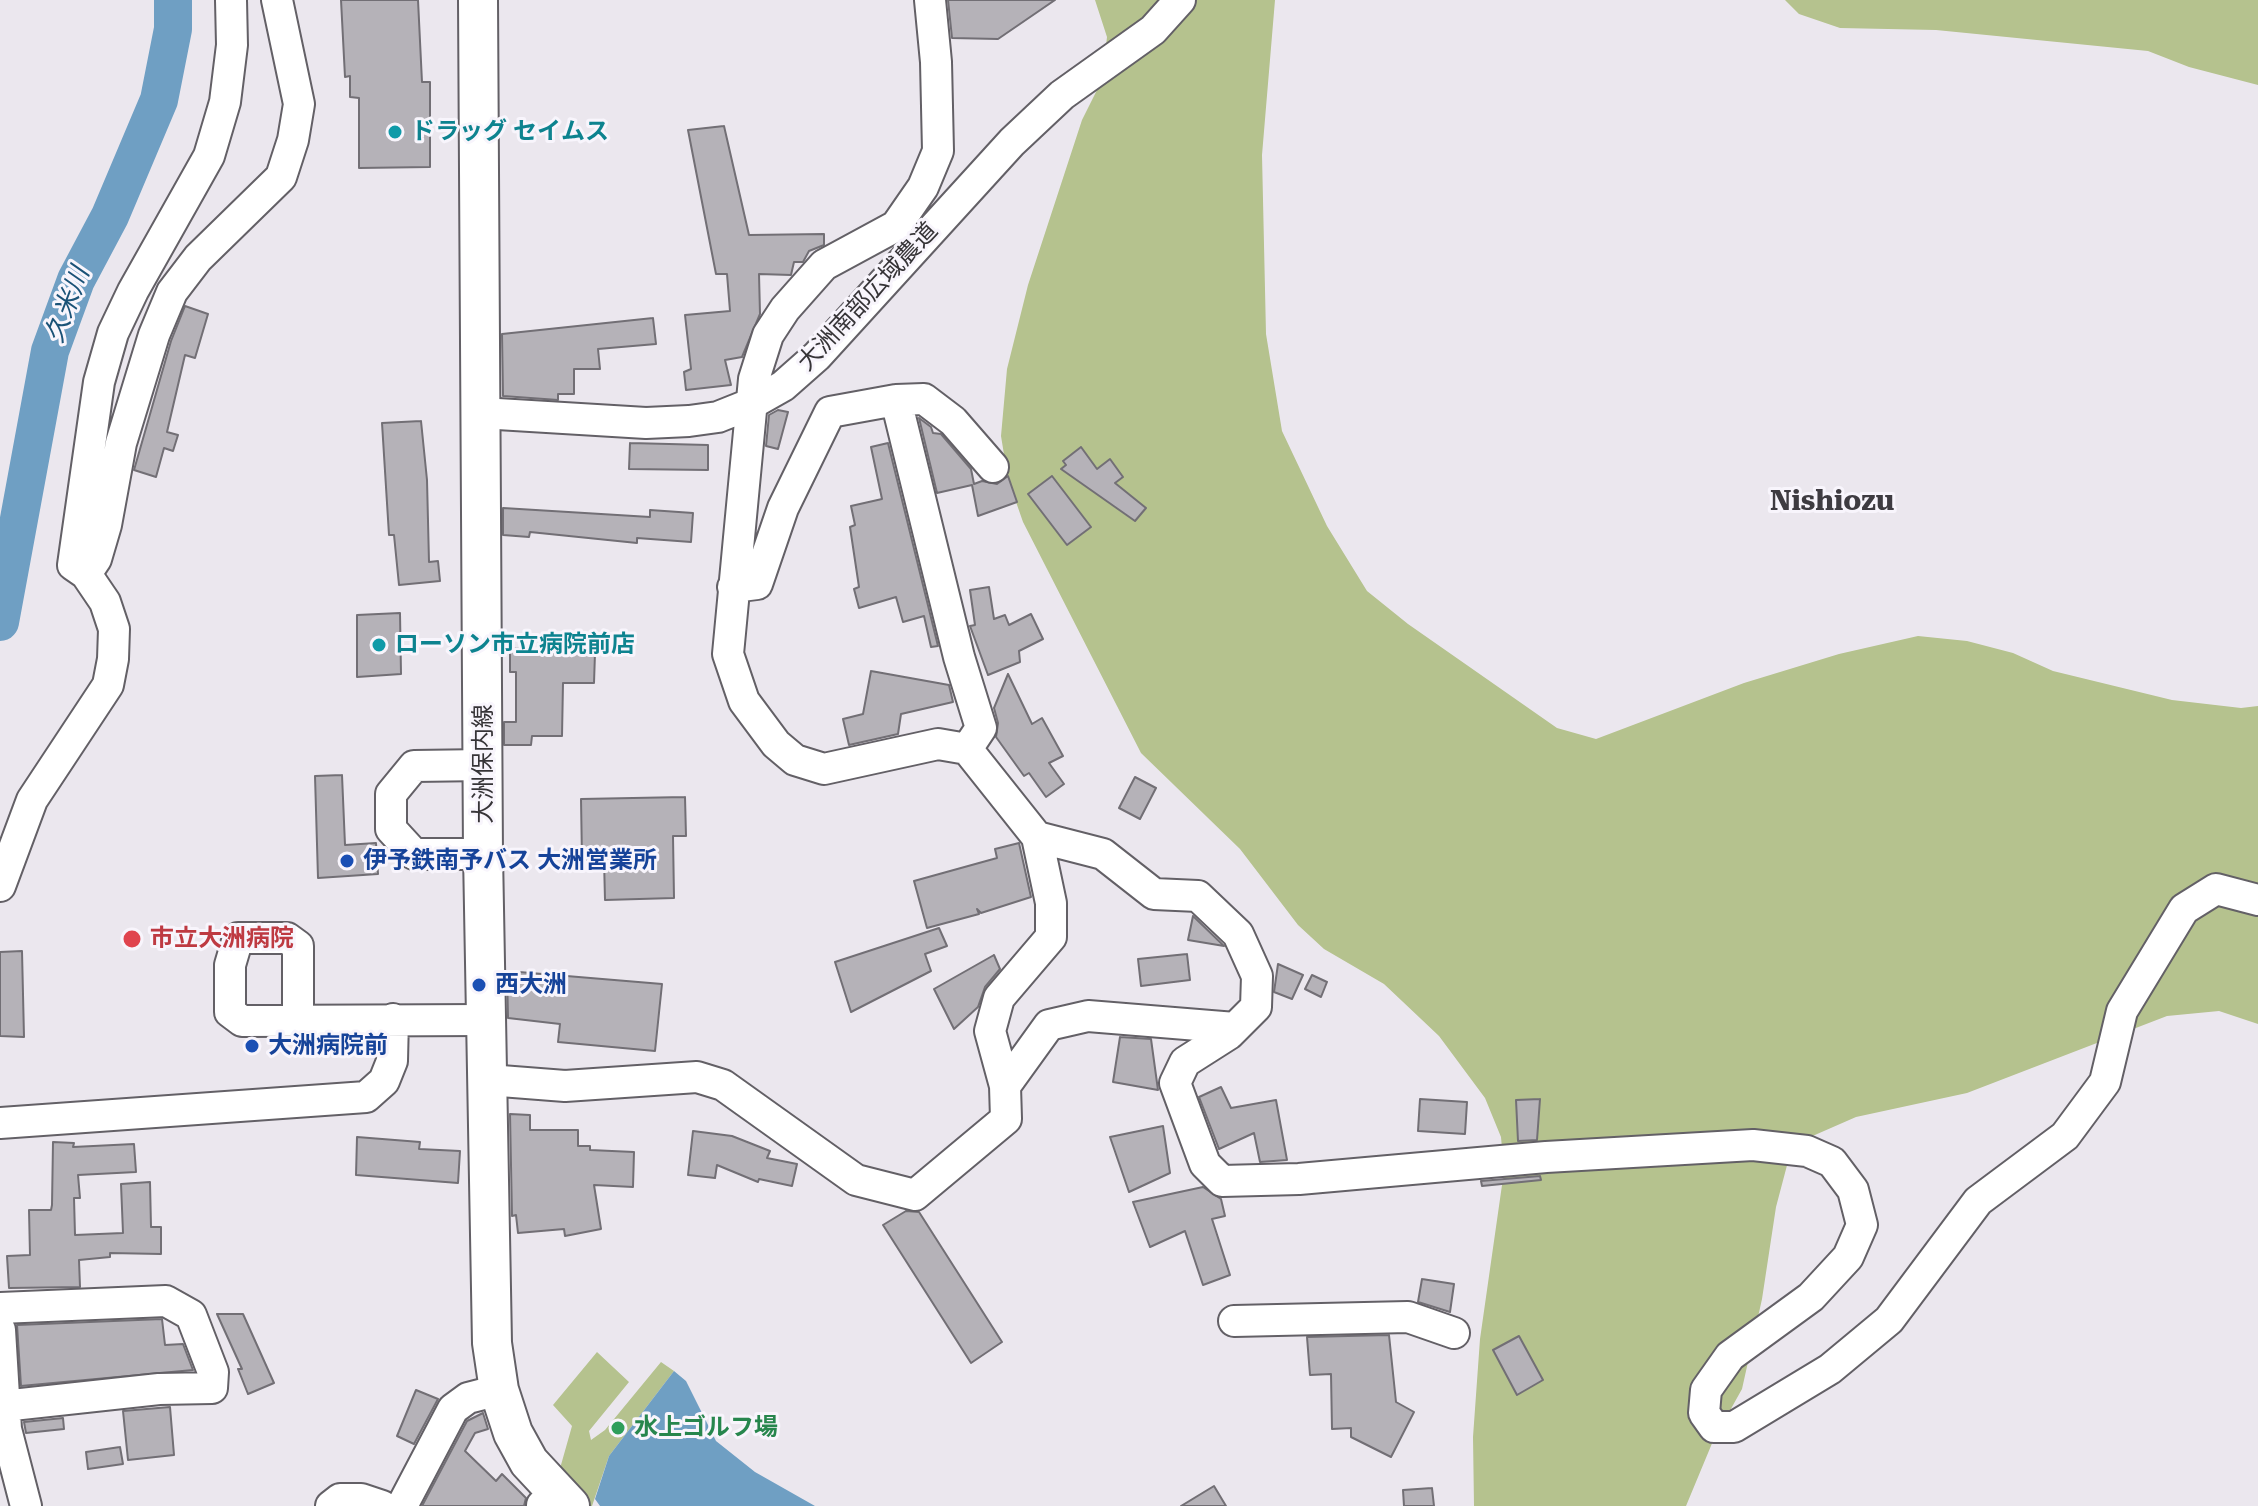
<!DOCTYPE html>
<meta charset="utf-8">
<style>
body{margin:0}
canvas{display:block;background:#ebe7ee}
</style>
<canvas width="2258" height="1506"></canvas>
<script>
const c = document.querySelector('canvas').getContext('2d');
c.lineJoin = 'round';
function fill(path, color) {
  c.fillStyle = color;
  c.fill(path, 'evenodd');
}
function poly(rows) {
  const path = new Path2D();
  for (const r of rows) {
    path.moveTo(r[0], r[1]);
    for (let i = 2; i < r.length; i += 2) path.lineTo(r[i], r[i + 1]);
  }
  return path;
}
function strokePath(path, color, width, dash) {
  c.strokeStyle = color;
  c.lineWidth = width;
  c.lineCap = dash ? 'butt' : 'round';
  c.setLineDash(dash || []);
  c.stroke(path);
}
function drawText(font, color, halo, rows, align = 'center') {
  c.font = font + ' "Roboto Serif","Noto Sans JP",serif';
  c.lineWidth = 6;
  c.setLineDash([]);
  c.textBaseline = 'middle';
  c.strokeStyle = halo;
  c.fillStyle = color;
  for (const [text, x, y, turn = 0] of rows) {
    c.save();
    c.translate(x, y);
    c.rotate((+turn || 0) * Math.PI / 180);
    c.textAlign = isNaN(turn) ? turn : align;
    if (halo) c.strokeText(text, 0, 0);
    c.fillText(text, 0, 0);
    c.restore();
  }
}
fill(poly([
 [1095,0,1275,0,1262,155,1266,334,1282,431,1327,526,1367,591,1408,624,1557,728,1596,739,1744,683,1839,654,1918,636,1967,641,2013,653,2053,671,2172,700,2241,708,2258,706,2258,1024,2219,1011,2167,1016,1967,1093,1856,1117,1808,1138,1790,1154,1776,1207,1762,1299,1742,1389,1713,1441,1686,1506,1474,1506,1473,1437,1480,1339,1504,1171,1501,1137,1485,1098,1439,1036,1384,984,1324,949,1298,925,1240,849,1141,753,1023,522,1008,479,1001,436,1007,369,1028,285,1082,120,1102,80,1107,37],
 [1785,0,2258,0,2258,85,2189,67,2148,51,1936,30,1840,28,1799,14],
 [597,1352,629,1382,589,1431,591,1440,605,1430,661,1362,674,1371,609,1456,592,1506,581,1506,559,1472,572,1426,553,1405]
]), '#b5c28e');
fill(poly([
 [674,1371,686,1381,716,1441,755,1472,815,1506,600,1506,595,1499,609,1456]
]), '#6f9fc3');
strokePath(poly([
 [0,622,50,351,76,280,110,216,159,100,173,29,173,0]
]), '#6f9fc3', 38);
const building = poly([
 [341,0,418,0,422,82,430,82,430,167,359,168,359,98,350,97,350,76,345,77,341,0],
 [948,0,1055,0,998,39,952,38,948,0],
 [724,126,749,235,824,234,824,245,809,251,803,262,794,262,791,275,759,274,760,314,742,357,725,360,731,385,686,390,684,372,691,369,685,315,730,311,727,274,716,274,688,130,724,126],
 [185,306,208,314,195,358,185,355,167,432,178,435,173,451,164,448,156,477,134,470,171,341,185,306],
 [653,318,656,344,598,349,600,369,574,369,574,394,558,394,558,400,503,396,502,334,653,318],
 [778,410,788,412,778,449,766,446,769,415,778,410],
 [919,418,931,427,933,433,941,434,971,469,974,484,982,481,997,484,1008,476,1017,502,978,516,972,485,937,493,919,418],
 [421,421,427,480,429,562,438,561,440,581,399,585,394,535,389,535,382,423,421,421],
 [630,443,708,445,708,470,629,469,630,443],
 [888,443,938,646,931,647,924,616,903,622,896,597,859,608,854,589,859,587,850,527,855,525,851,506,882,499,871,447,888,443],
 [1081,447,1097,469,1110,459,1123,477,1115,483,1146,508,1135,521,1061,469,1066,465,1063,461,1081,447],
 [1052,476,1091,527,1067,545,1028,494,1052,476],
 [503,508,650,517,650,510,693,513,691,542,637,538,637,543,530,532,529,537,503,535,503,508],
 [989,587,994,619,1005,615,1009,625,1031,614,1043,639,1019,651,1020,662,988,675,970,626,975,625,970,590,989,587],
 [400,613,401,674,357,677,357,615,400,613],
 [510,648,529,648,529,652,595,653,594,683,563,683,562,736,532,736,531,745,504,745,504,722,516,722,516,672,510,672,510,648],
 [871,671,949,685,953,702,901,714,898,734,849,745,843,719,863,714,871,671],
 [1008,674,1032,724,1042,718,1063,756,1049,763,1064,784,1046,797,1029,773,1024,776,996,737,998,723,994,708,1008,674],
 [342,775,345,845,376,843,378,874,318,878,315,776,342,775],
 [1135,777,1156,788,1140,819,1119,808,1135,777],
 [685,797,686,836,673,836,674,898,605,900,604,859,582,860,581,799,685,797],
 [1019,843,1031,897,981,913,977,909,979,914,927,928,914,881,997,858,995,849,1019,843],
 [1193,916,1223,945,1224,946,1188,940,1193,916],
 [939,928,947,946,925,954,931,971,851,1012,835,962,939,928],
 [22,951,24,1037,0,1036,0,952,22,951],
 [1187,954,1190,980,1141,986,1138,959,1187,954],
 [994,955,1000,969,985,987,978,1007,954,1029,934,989,994,955],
 [1278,964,1303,975,1292,999,1274,992,1278,964],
 [507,971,662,984,655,1051,558,1042,560,1024,508,1018,507,971],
 [1312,975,1327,982,1321,997,1305,989,1312,975],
 [1120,1037,1151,1039,1158,1090,1113,1082,1120,1037],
 [1221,1087,1231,1108,1276,1100,1287,1160,1260,1162,1254,1133,1219,1149,1199,1097,1221,1087],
 [1420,1099,1467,1102,1465,1134,1418,1131,1420,1099],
 [1540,1099,1537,1140,1518,1141,1516,1100,1540,1099],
 [510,1114,530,1115,530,1130,578,1130,578,1146,590,1146,590,1150,634,1152,633,1187,594,1185,601,1229,565,1236,564,1229,518,1233,516,1215,512,1216,510,1114],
 [1163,1126,1170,1173,1129,1192,1110,1137,1163,1126],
 [693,1131,732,1136,770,1151,767,1158,797,1164,792,1186,759,1179,758,1182,717,1165,715,1178,688,1175,693,1131],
 [357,1137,420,1142,419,1149,460,1151,458,1183,356,1175,357,1137],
 [53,1142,74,1143,73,1147,134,1144,136,1172,78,1175,80,1198,74,1198,75,1235,123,1233,121,1184,150,1182,151,1227,161,1227,161,1254,110,1253,110,1257,79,1260,80,1287,9,1288,7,1256,30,1255,29,1210,51,1210,52,1205,53,1142],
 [1540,1176,1541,1180,1482,1186,1481,1181,1540,1176],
 [1203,1187,1221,1199,1225,1216,1212,1219,1230,1275,1203,1285,1185,1231,1150,1247,1133,1202,1203,1187],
 [906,1211,919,1212,1002,1342,971,1363,883,1225,906,1211],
 [1422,1279,1454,1284,1450,1312,1418,1302,1422,1279],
 [217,1314,243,1314,274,1383,248,1394,238,1369,242,1369,217,1314],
 [162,1319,165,1345,183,1344,193,1370,21,1386,17,1325,162,1319],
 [1389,1335,1396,1402,1414,1412,1391,1457,1351,1437,1351,1428,1332,1429,1331,1374,1310,1375,1307,1337,1389,1335],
 [1519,1336,1543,1380,1517,1395,1493,1350,1519,1336],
 [416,1390,438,1399,414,1444,397,1436,416,1390],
 [170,1407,174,1455,128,1460,123,1411,170,1407],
 [483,1413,488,1429,475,1433,465,1451,496,1481,502,1474,526,1498,524,1506,422,1506,467,1421,483,1413],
 [63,1418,64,1429,26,1433,24,1422,63,1418],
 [120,1447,123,1464,88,1469,86,1452,120,1447],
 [1214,1486,1226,1506,1181,1506,1214,1486],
 [1432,1488,1434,1506,1404,1506,1403,1490,1432,1488]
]);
fill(building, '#b5b2b8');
strokePath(building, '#726f75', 2);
const minor = poly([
 [896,400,924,399,953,421,993,467],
 [481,413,646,423,689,421,718,417,753,403,783,386,817,356,1012,142,1062,95,1153,30,1180,0],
 [86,574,96,559,106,525,121,443,154,335,172,292,198,258,281,177,293,140,299,104,277,0],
 [733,587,757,584,783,508,830,412,896,400,959,657,981,728,967,749],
 [1037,837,1103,854,1154,894,1198,896,1238,934,1257,976,1256,1007,1229,1034,1185,1062,1175,1083,1205,1164,1222,1181,1299,1179,1546,1157,1753,1145,1807,1151,1832,1162,1853,1190,1862,1225,1848,1257,1811,1297,1730,1356,1706,1390,1704,1413,1714,1427,1734,1427,1830,1369,1889,1320,1978,1201,2065,1136,2105,1082,2122,1011,2184,909,2216,889,2258,900],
 [483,854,414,854,391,829,391,794,414,766,485,765],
 [0,886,32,800,108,685,113,659,114,629,105,602,86,574,73,565,99,382,113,333,133,291,209,156,225,102,232,45,231,0],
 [298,1020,298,946,287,938,238,938,230,965,230,1012,242,1021,486,1020],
 [488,1080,565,1086,697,1077,723,1085,856,1180,915,1195,1006,1119,1005,1086,990,1031,999,998,1051,937,1051,903,1037,837,967,749,938,744,824,769,795,760,776,744,744,701,728,654,754,379,768,335,785,309,824,265,896,226,923,187,938,151,936,62,930,0],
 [1005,1086,1049,1025,1088,1016,1235,1028],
 [0,1123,366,1097,384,1081,392,1061,393,1019],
 [0,1308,166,1301,191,1315,213,1372,212,1388,159,1389,3,1406],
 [1234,1321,1408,1317,1454,1333],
 [0,1330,6,1429,26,1506],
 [542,1505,542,1506],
 [331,1506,340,1499,361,1499,382,1506],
 [402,1506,453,1409,468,1398,499,1390]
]);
const major = poly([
 [478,0,483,854,492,1343,499,1390,513,1433,529,1462,570,1506]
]);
strokePath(minor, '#636066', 34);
strokePath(major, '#636066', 42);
strokePath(minor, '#fff', 30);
strokePath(major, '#fff', 38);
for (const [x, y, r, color] of [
 [395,132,8,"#0f9aa8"],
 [379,645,8,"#0f9aa8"],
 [347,861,8,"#1a4fb4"],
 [132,939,10,"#e0444e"],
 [479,985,8,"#1a4fb4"],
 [252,1046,8,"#1a4fb4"],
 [618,1428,8,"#2e9e5b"]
]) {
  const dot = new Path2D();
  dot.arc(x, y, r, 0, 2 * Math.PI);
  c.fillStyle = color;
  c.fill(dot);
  strokePath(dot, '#f8f5fc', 3);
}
drawText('bold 24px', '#0d838f', '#f8f5fc', [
 ["ドラッグ セイムス",411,132],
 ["ローソン市立病院前店",395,645]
], 'left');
drawText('24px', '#363437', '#f8f5fc', [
 ["大洲南部広域農道",868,297,-47],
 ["大洲保内線",484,764,-90]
]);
drawText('bold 24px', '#164399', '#f8f5fc', [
 ["伊予鉄南予バス 大洲営業所",363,861],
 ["西大洲",495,985],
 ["大洲病院前",268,1046]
], 'left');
drawText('bold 24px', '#be3a42', '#f8f5fc', [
 ["市立大洲病院",150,939]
], 'left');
drawText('bold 24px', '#27864d', '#f8f5fc', [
 ["水上ゴルフ場",634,1428]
], 'left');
drawText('italic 26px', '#1a5277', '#f8f5fc', [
 ["久米川",68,305,-69]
]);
drawText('bold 28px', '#3e3b41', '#f8f5fc', [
 ["Nishiozu",1832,502]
]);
</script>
